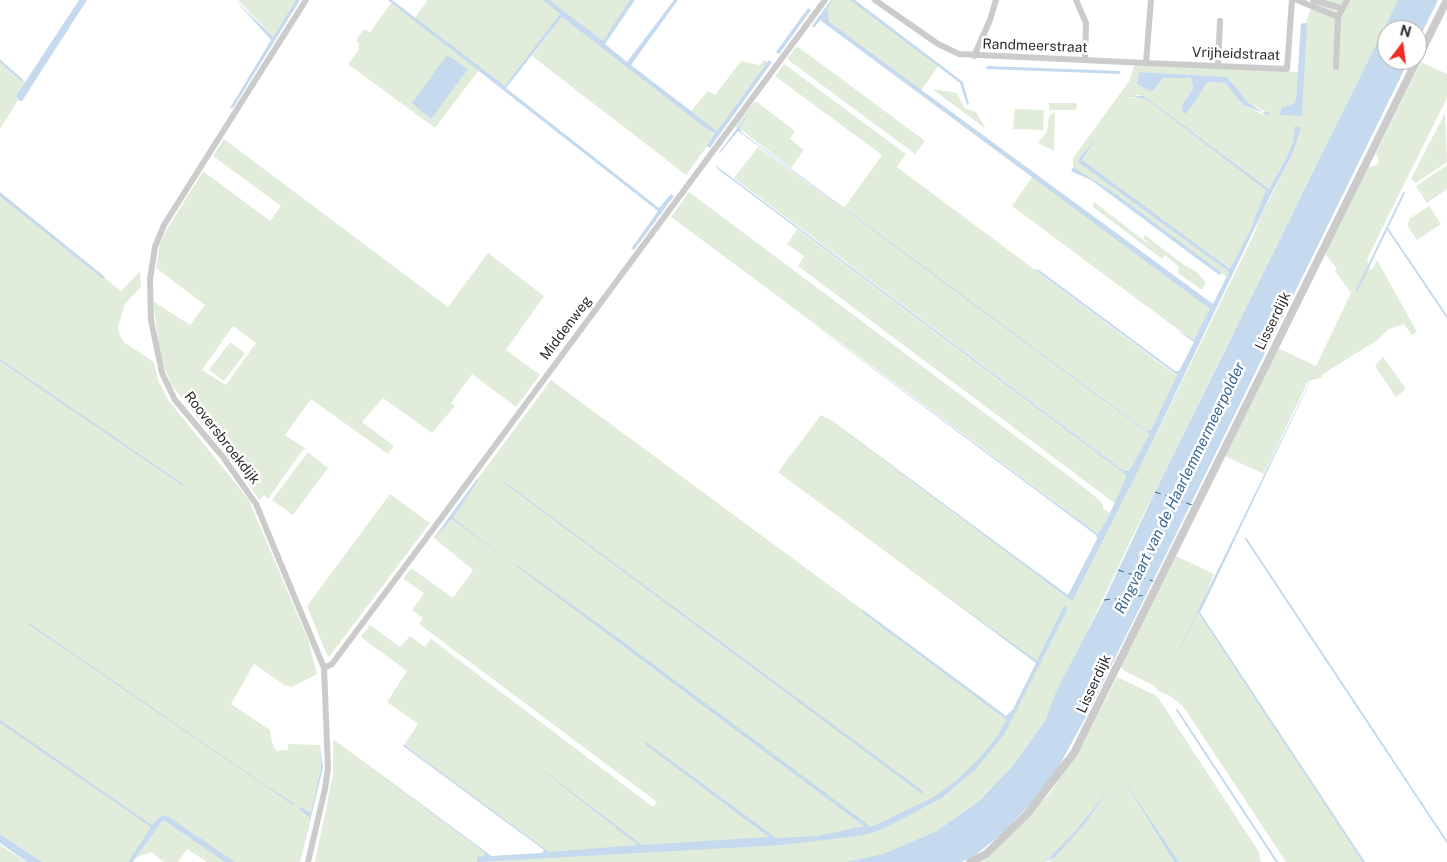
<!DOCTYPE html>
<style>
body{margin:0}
#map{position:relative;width:1447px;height:862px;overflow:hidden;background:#fff;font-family:"Public Sans",sans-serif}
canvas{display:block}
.north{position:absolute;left:1377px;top:20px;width:50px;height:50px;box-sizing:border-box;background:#fff;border:1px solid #ababab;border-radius:50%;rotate:15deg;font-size:14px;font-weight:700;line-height:20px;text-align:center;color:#2e2e2e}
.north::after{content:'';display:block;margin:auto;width:18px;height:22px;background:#f12c24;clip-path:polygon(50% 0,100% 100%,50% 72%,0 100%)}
</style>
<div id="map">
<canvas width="1447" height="862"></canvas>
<div class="north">N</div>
</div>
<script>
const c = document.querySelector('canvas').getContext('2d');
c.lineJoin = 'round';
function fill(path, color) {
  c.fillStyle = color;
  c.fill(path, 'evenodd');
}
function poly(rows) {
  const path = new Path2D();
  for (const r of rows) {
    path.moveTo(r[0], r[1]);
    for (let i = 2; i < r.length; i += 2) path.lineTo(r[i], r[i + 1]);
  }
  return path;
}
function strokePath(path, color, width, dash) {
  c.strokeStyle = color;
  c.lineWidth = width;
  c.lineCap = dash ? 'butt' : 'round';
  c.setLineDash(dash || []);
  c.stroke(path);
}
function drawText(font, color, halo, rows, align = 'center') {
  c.font = font + ' "Public Sans",sans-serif';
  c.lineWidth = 5;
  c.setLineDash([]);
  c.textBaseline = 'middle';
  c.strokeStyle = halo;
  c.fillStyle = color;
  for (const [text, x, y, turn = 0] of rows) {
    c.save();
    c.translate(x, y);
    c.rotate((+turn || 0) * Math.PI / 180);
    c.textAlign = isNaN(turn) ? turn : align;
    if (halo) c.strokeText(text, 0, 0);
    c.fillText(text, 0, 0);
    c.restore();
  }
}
fill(poly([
 [238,0,296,0,273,37],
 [428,0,543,0,561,14,505,87,479,70,435,128,348,64,358,51,359,44,356,40,364,29,370,32,392,2,414,19],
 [544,0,631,0,632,1,603,43],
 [831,0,850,0,939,65,920,92,818,17],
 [1313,0,1398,0,1129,544,1045,721,1011,768,979,801,935,832,920,840,883,854,846,862,315,862,333,774,333,739,493,857,550,854,404,745,418,724,387,702,407,671,361,637,370,625,400,647,410,636,425,647,431,639,653,807,657,802,419,624,423,618,412,610,424,593,403,579,411,568,453,598,473,570,434,538,551,380,1009,718,1025,689,1036,663,778,472,821,415,833,421,1070,598,1101,536,671,217,689,192,1069,476,1097,498,1103,504,1103,509,1112,514,1144,459,1254,234,1259,219,1292,155,1295,126,1293,142,1286,158,1269,189,1144,96,1137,95,1131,98,1141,97,1146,99,1267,190,1251,228,1230,269,1081,160,1096,138,1080,157,1079,162,1229,272,1227,277,1116,194,1073,167,1073,158,1130,80,1134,65,1298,72,1296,98,1294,103,1281,108,1280,114,1302,116,1306,23],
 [1139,72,1227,77,1248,102,1269,114,1262,114,1243,105,1225,83,1210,82,1207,83,1185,114,1182,105,1192,90,1193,83,1189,78,1163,78,1153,91],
 [562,17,716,134,686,175,532,56],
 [797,46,925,141,915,154,787,59],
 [0,59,25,82,16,98,18,100,0,129],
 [764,60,768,62,718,132,691,111,708,91,715,95,741,61,760,65],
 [1421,62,1447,74,1447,98,1367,259,1371,271,1377,260,1417,332,1412,335,1404,324,1389,329,1376,341,1323,374,1321,378,1308,381,1264,474,1225,456,1278,348,1316,366,1351,293,1335,271,1337,269,1325,254,1368,167,1377,165,1379,161,1376,153],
 [784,64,906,154,897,167,1177,376,1151,430,1147,431,1011,331,1148,433,1149,435,1129,472,1124,471,734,178,758,147,892,244,844,208,882,155,775,76],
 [932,89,957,93,964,108,976,112,986,129],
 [754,102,757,102,795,131,790,139,804,150,791,168,740,129,754,105,737,128,734,127],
 [1049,103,1077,103,1076,110,1049,110],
 [1015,109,1044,110,1043,130,1013,129],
 [1055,112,1054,151,1038,143,1047,132,1049,116],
 [1445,113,1447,162,1416,183,1411,179],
 [224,139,448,307,488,253,544,296,506,350,540,375,516,407,472,374,451,403,455,406,432,433,383,398,362,422,394,446,388,454,311,399,285,435,306,449,302,451,268,499,264,495,259,500,248,483,171,384,161,359,154,309,154,302,190,325,205,305,156,268,160,244,166,231,203,171,270,221,281,206,213,156],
 [233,326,256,343,226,385,202,370],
 [1447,165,1447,189,1427,203,1416,186],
 [1033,176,1210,309,1195,342,1012,206],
 [0,195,121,291,140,271,141,287,125,304,118,327,120,336,125,343,154,362,158,380,169,401,249,500,256,517,308,639,317,674,292,687,284,685,254,664,231,704,270,730,272,742,276,751,288,750,288,744,320,745,321,768,319,783,300,862,207,862,187,849,178,862,164,862,151,852,137,857,163,820,192,840,196,835,162,815,152,825,65,765,152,827,128,862,42,862,0,834],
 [1094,202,1154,248,1143,238,1145,235,1184,265,1197,272,1206,283,1202,290,1178,273,1179,267,1165,255,1162,259,1093,207],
 [1429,206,1441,224,1417,240,1408,226,1409,219],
 [797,229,1125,474,1126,477,1117,505,798,266,804,256,787,244],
 [230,342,245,353,224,381,209,370],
 [1383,357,1406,389,1396,397,1375,366],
 [308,452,328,468,293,515,272,500],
 [390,494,430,523,329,657,326,653,307,606],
 [1176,556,1214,574,1198,613,1364,862,1286,862,1183,706,1170,696,1160,692,1153,685,1123,670,1121,666],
 [1117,677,1157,696,1259,852,1261,862,1179,862,1127,787,1174,862,1049,862,1083,826,1114,783,1075,831,1045,862,975,862,1003,842,1049,794,1082,746],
 [0,845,26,862,0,862]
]), '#e2ecdb');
fill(poly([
 [79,0,87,0,22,101,18,100,16,96],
 [235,0,273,37,296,0,300,0,233,108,230,108,271,40],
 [388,0,392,0,505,86,560,14,543,0,549,0,603,41,630,0,635,0,605,44,627,62,674,0,678,0,631,65,717,131,769,60,772,62,710,148,707,146,715,133,707,129,562,17,506,88,659,208,671,194,674,196,634,250,631,249,658,211],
 [831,0,832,1,827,8,829,22,1213,304,1229,272,1078,162,1080,157,1096,138,1082,160,1230,269,1251,228,1266,190,1146,99,1130,96,1144,96,1269,189,1286,158,1293,142,1295,126,1301,128,1292,155,1270,196,1144,459,1072,601,831,421,1068,595,1097,539,1096,535,774,295,1098,534,1107,520,1126,477,1125,474,719,170,715,165,1124,471,1129,471,1149,435,1148,433,738,131,720,153,719,153,754,105,740,128,741,132,1147,431,1151,430,1177,375,1034,269,1039,270,1175,371,1179,371,1194,342,1175,329,1194,340,1210,309,824,23,820,20,814,28,812,26],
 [850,0,855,0,963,82,969,104,967,105,960,83],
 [1398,0,1438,0,1417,43,1417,30,1387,30,1387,60,1409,60,1090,709,1057,770,1045,788,1004,832,978,853,962,862,845,862,883,854,935,832,979,801,1011,768,1045,721,1057,690,1104,600,1155,492],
 [808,8,811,10,779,54,776,52],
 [1304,23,1307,23,1302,116,1280,115,1281,108,1294,103,1296,98,1300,38,1301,24],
 [447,55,468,69,431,119,412,103],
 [987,66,1120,71,1120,74,986,69],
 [1139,72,1227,77,1248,102,1262,112,1269,112,1269,115,1243,105,1225,83,1211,82,1207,83,1191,107,1185,114,1183,113,1182,105,1192,90,1193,84,1190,78,1163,78,1153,91,1150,91,1137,84],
 [1073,167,1116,194,1222,273,1220,275,1215,272,1091,180,1071,171],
 [0,192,105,277,103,279,0,196],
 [1327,346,1200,613,1197,614,1160,688],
 [0,359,183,484,183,486,0,361],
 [477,479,479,479,453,518,509,561,452,519,433,539],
 [502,480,923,791,922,794,503,482],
 [515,565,517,565,629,646,871,827,932,798,956,781,979,759,996,738,1007,720,862,612,863,610,1006,716,1013,709,1036,663,936,588,1037,661,1064,606,1068,608,1005,733,974,771,940,799,883,829,865,835,782,845,477,862,477,857,484,856,485,853,344,747,491,856,542,853,544,850,403,746,403,744,549,852,638,845,520,753,642,845,769,837,646,745,646,742,776,838,817,836,864,826],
 [29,623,265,785,295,804,293,805,28,624],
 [0,720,152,825,162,815,169,817,235,862,225,862,163,820,133,862,128,862,151,827,0,723],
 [320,745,323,768,300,862,310,818,299,809,301,807,311,813,321,768],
 [1114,783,1083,826,1055,857,1045,862,1075,831],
 [1127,786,1129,788,1179,862,1174,862],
 [0,834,42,862,27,862,0,843]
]), '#c5daee');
strokePath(poly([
 [0,61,22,80],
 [1387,228,1447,317],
 [1357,290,1404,193],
 [1246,539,1447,842],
 [1200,614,1364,862],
 [1177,710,1277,862]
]), '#c5daee', 2);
strokePath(poly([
 [1155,492,1192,505],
 [1118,570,1153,581],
 [1104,600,1147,595]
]), '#376695', 1, [6, 5]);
strokePath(poly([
 [306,0,164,225,155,247,150,279,151,320,162,373,175,400,223,457,256,504,324,668,328,768,325,789,308,862],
 [875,0,938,44,959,54,1146,63,1151,0],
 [1076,0,1086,23,1085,60],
 [1297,0,1338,17],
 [1313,0,1341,8],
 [974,56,990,20,996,0],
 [1146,63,1287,69,1292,0],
 [1218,66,1220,21],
 [1336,67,1338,17,1347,0],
 [324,668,332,664,442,517,825,0]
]), '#cbcbcb', 6);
strokePath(poly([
 [1417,60,1447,0],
 [970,862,986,854,1027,814,1074,753,1417,60]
]), '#cbcbcb', 8);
drawText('14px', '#2e2e2e', '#fff', [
 ["Randmeerstraat",1035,46,2],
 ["Vrijheidstraat",1236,54,2],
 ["Lisserdijk",1273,321,-64],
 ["Middenweg",566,328,-53],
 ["Rooversbroekdijk",222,438,52],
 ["Lisserdijk",1094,684,-65]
]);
drawText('italic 15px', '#376695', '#fff', [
 ["Ringvaart van de Haarlemmermeerpolder",1180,488,-64]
]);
</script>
